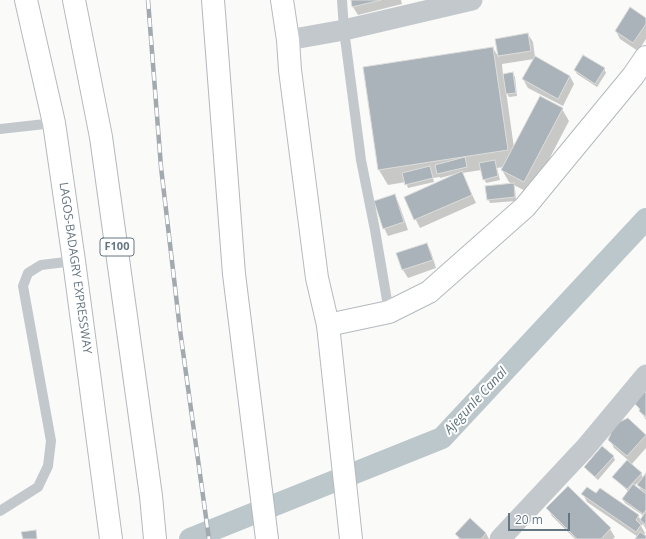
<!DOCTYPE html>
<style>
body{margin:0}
#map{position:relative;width:646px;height:539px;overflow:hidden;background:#fafaf8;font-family:"Open Sans",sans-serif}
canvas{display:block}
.scale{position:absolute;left:508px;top:513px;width:62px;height:18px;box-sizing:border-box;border:2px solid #657683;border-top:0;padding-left:5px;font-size:12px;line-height:14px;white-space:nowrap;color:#657683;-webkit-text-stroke:3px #fff;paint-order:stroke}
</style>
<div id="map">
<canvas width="646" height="539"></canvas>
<div class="scale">20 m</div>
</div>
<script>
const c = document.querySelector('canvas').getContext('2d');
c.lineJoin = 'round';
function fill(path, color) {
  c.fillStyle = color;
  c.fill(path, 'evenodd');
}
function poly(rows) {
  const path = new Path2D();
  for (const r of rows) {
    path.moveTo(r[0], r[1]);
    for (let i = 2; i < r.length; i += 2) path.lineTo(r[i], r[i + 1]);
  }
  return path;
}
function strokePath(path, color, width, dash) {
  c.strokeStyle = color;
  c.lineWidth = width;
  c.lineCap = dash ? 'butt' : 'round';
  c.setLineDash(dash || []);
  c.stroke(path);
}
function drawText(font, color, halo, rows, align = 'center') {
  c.font = font + ' "Open Sans",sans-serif';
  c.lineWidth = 4;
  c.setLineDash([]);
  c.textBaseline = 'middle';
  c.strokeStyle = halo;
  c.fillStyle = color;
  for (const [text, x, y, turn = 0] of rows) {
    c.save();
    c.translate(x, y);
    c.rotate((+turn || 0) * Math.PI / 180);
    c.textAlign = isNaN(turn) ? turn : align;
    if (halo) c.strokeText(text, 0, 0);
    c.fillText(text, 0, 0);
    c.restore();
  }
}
fill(poly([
 [352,0,401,0,402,4,358,15,353,7],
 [646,19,646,39,638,51,620,39,616,31],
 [528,34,533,42,535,57,570,76,574,84,563,106,528,88,523,79,534,59,502,64,503,75,513,73,515,77,517,96,509,97,506,91,514,148,562,109,569,121,531,194,514,185,515,188,516,201,490,203,488,199,512,184,509,182,502,170,504,167,497,168,500,180,486,183,481,170,462,173,476,203,420,228,405,198,455,174,440,178,440,177,433,178,434,182,408,188,406,182,388,185,379,170,493,48,499,58,496,40],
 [604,69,606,73,597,87,577,74,575,70],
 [395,196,399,204,408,230,388,236,384,228],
 [427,244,431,252,436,268,408,278,403,270],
 [646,394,646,415,643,413,643,415,646,418,646,420,635,403],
 [628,419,646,436,646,448,631,465,641,473,643,478,646,474,646,529,643,524,641,526,645,533,644,536,646,539,637,539,638,537,587,502,583,494,638,516,641,520,644,516,625,503,623,500,629,492,616,480,613,477,628,460,614,448,610,440],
 [637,483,643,493,634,487],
 [613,456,615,460,598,480,588,471,586,467],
 [568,487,610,529,615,537,613,539,575,539,552,516,547,508],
 [486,533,489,539,459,539,457,534]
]), '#0003');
strokePath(poly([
 [190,539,442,438,646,219]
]), '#bbc7cb', 22);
const building = poly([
 [351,0,381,0,352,7,351,0],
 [630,7,646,18,646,24,633,43,615,31,630,7],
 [528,33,531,51,498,56,495,39,528,33],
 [493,47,508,150,378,170,363,67,493,47],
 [583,55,605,68,595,84,574,70,583,55],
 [535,56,570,76,558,99,522,79,535,56],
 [513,72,516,93,506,94,503,74,513,72],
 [540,96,563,108,524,182,501,170,540,96],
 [465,157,467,167,437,174,435,165,465,157],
 [495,160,498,176,483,180,479,163,495,160],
 [430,166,433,178,405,185,402,173,430,166],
 [462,171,472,195,414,220,404,197,462,171],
 [514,183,515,197,487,200,485,186,514,183],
 [395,194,404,222,383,229,374,201,395,194],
 [427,243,433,260,402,270,396,253,427,243],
 [643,391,646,393,646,417,639,411,640,409,634,403,643,391],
 [628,418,646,435,627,456,608,440,615,424,628,418],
 [602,446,614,456,595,477,584,467,602,446],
 [627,460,642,473,627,489,612,477,627,460],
 [646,473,646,491,637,485,646,473],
 [633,484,646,494,646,510,643,514,622,499,633,484],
 [568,486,611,528,601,539,577,539,546,508,568,486],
 [587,487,596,493,600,488,639,515,636,520,641,525,636,532,581,494,587,487],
 [646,511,646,525,640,520,646,511],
 [470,518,486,533,481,539,461,539,455,534,470,518],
 [36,530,37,539,23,539,21,532,36,530],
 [640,532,646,536,646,539,635,539,640,532]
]);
fill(building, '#aab3b9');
strokePath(building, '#dcdcda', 1);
const secondary = poly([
 [328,325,389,312,429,292,525,207,633,76,646,57]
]);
const primary = poly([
 [26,0,54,123,74,261,111,539],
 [282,0,288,40,290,70,317,278,328,325,351,539]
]);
const highway = poly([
 [74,0,101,137,151,496,155,539],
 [213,0,234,274,267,539]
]);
strokePath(secondary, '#b3babf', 24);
strokePath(primary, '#b5babe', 24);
strokePath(highway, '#b4b9bd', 24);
strokePath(poly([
 [342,0,344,30,361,160,375,230,389,312],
 [0,129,54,123],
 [0,511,38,487,48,466,51,441,23,286,28,273,41,265,74,261]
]), '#c3c8cc', 10);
strokePath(poly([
 [288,40,344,30,472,0],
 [500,539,586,447,646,375]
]), '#c3c8cc', 21);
strokePath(secondary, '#fff', 22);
strokePath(primary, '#fff', 22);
strokePath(highway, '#fff', 22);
const rail = poly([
 [148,0,161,167,180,330,209,539]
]);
strokePath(rail, '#a2aab0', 4.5);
strokePath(rail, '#fff', 3, [9]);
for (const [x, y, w] of [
 [117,247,34]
]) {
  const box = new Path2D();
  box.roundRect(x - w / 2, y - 9, w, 18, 3);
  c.fillStyle = '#fff';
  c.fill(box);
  strokePath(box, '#657683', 1);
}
drawText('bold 11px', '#657683', null, [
 ["F100",117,247]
]);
drawText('12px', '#657683', '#fff', [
 ["LAGOS-BADAGRY EXPRESSWAY",75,268,82]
]);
drawText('italic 13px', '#60757c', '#fff', [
 ["Ajegunle Canal",476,401,-47]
]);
</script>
